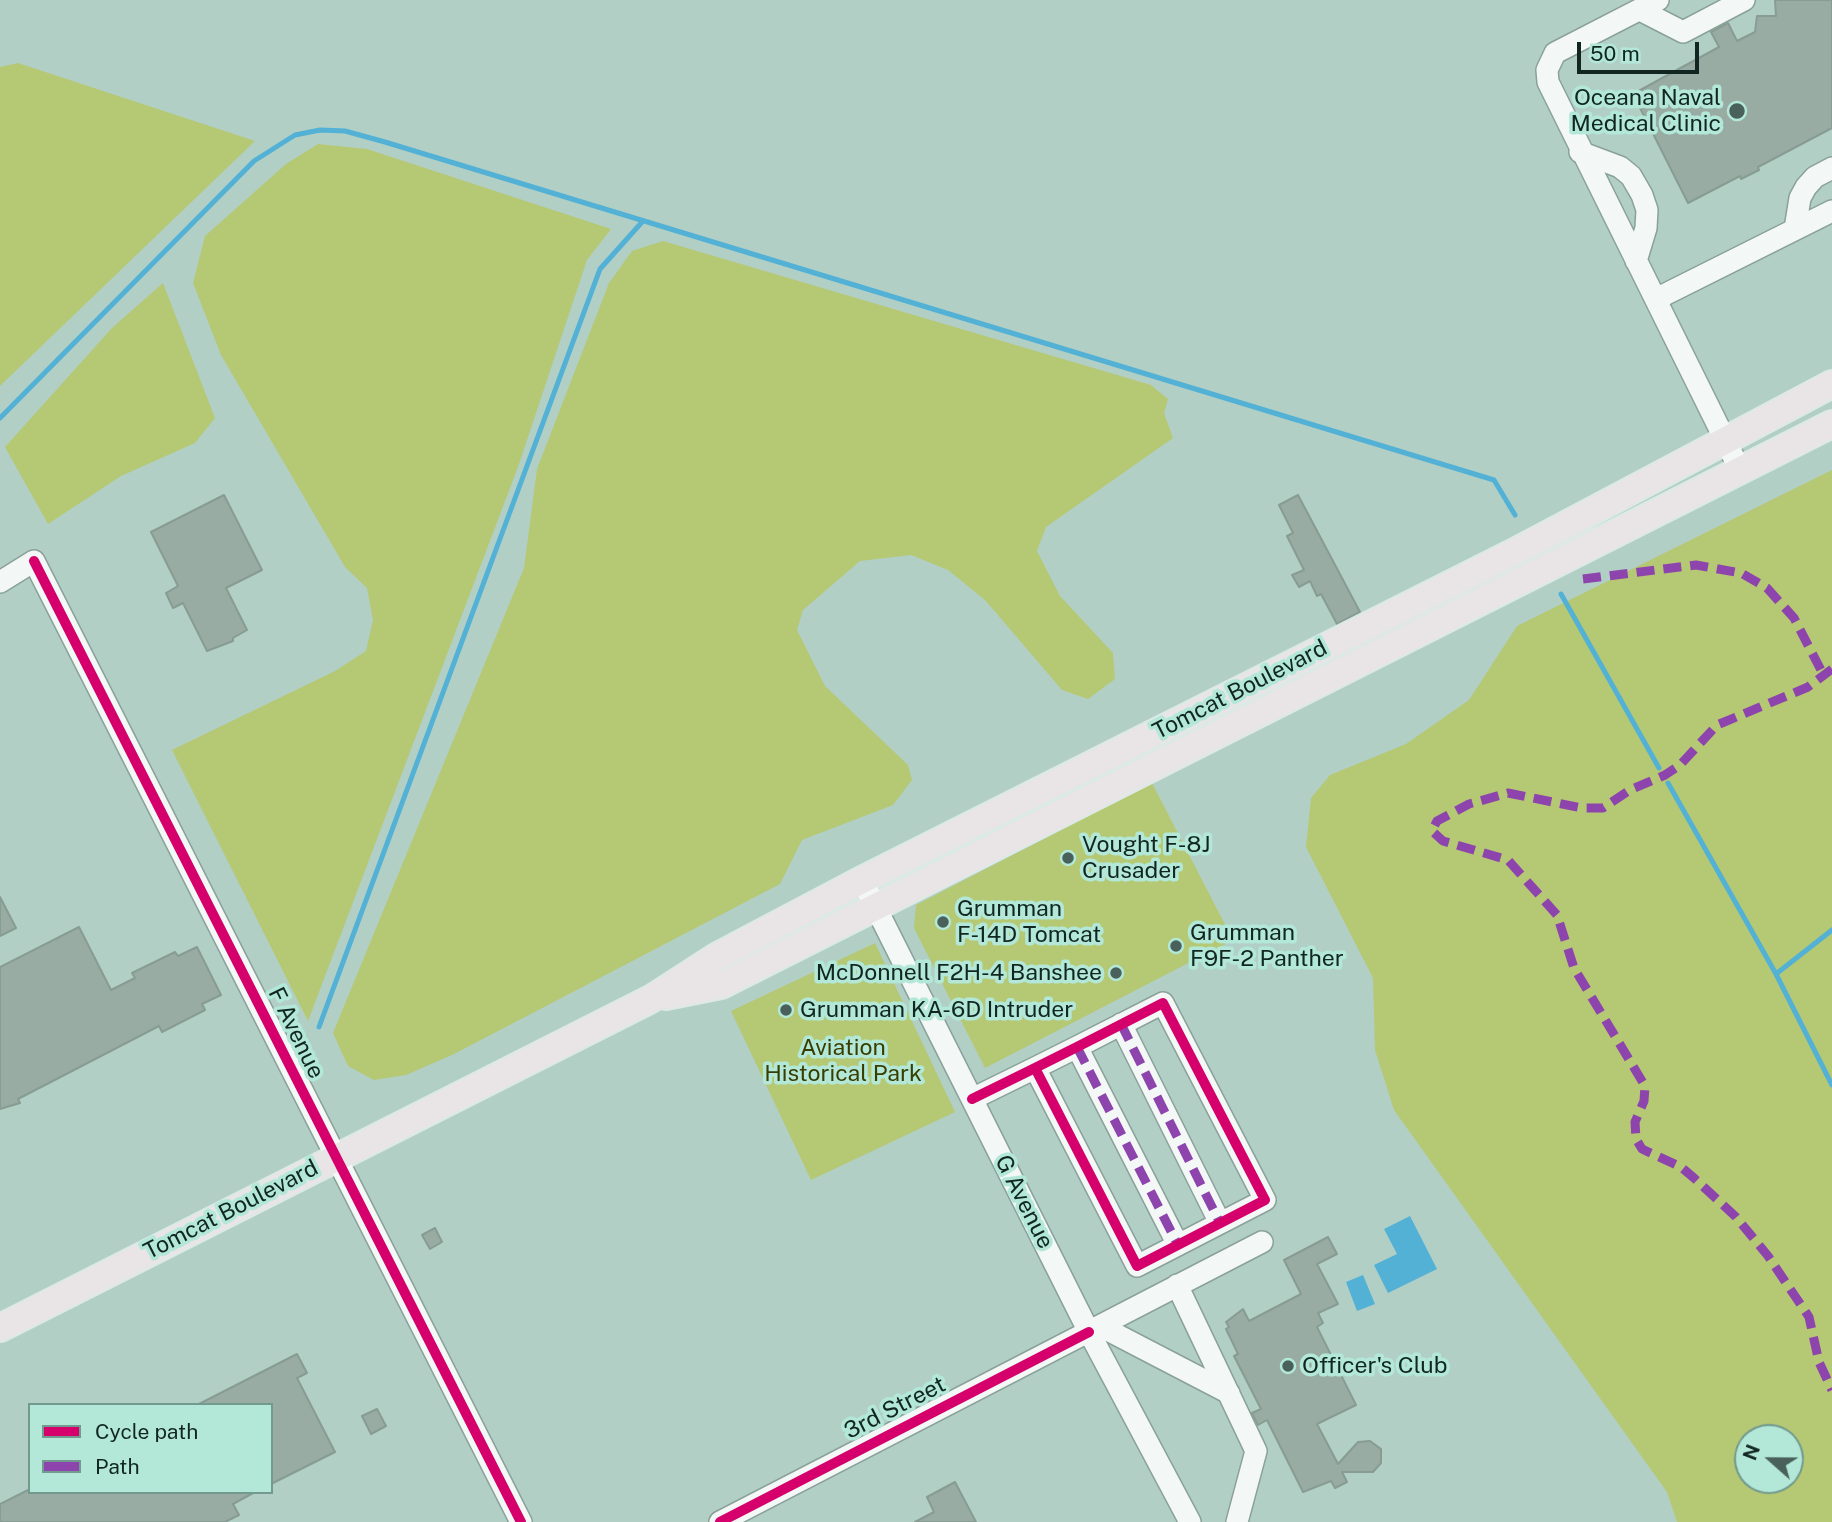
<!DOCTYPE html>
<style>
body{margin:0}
#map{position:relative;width:1832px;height:1522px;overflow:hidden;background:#b2cfc6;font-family:"Public Sans",sans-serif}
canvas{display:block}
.legend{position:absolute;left:28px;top:1403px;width:245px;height:91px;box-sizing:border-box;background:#b3e8d8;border:2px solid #729a8e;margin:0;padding:9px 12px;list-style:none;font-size:21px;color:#112620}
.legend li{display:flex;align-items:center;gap:14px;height:35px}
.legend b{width:35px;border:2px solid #729a8e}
.north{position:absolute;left:1734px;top:1424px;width:70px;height:70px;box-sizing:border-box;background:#b3e8d8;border:2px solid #729a8e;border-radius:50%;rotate:291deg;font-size:19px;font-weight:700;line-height:28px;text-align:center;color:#112620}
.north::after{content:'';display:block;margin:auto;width:24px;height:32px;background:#49615a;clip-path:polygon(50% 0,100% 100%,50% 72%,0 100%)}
.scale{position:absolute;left:1577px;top:42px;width:122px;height:32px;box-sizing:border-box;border:4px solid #112620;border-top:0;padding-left:9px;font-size:21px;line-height:24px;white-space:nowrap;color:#112620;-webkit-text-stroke:5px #b3e8d8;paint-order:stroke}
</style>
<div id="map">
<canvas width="1832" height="1522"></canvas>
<ul class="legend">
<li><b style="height:9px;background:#d6006c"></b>Cycle path</li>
<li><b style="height:9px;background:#8e44ad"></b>Path</li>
</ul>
<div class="north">N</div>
<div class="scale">50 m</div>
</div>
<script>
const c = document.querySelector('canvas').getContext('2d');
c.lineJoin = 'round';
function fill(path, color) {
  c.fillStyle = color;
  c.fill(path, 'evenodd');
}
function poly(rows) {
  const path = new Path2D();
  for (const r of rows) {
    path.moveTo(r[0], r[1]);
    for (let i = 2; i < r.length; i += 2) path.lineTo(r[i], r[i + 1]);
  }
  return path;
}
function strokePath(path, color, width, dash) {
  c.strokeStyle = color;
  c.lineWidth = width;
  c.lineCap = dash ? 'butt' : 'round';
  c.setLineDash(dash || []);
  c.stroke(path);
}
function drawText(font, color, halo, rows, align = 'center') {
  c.font = font + ' "Public Sans",sans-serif';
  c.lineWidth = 7;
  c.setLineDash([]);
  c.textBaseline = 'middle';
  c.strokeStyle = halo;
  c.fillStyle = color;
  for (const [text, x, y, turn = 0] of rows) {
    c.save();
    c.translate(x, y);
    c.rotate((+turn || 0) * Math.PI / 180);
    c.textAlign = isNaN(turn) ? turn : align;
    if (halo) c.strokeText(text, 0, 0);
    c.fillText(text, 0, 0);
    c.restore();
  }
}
fill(poly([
 [18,63,255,141,0,386,0,67],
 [318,144,367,149,611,229,587,260,518,467,308,1021,172,750,335,671,366,651,373,620,367,588,345,567,221,355,193,283,205,236,286,164],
 [663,241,1151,385,1168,399,1164,413,1173,438,1046,527,1037,551,1060,596,1113,653,1115,679,1088,699,1062,690,985,600,948,570,911,555,860,561,803,610,797,630,825,686,908,765,912,780,893,805,802,840,780,884,454,1054,406,1075,374,1080,348,1066,333,1033,524,568,537,469,609,283,632,251],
 [163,283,215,418,195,443,121,476,48,524,5,447,112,328],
 [1832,470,1832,1522,1677,1522,1667,1492,1394,1110,1375,1050,1373,978,1306,847,1311,798,1330,775,1406,744,1469,700,1517,626],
 [1748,1438,1790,1438,1790,1480,1748,1480],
 [1152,783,1233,940,985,1068,914,928,916,905],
 [875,943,955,1112,811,1180,731,1011]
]), '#b5c873');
fill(poly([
 [1410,1216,1437,1269,1388,1293,1374,1265,1397,1254,1384,1229],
 [1363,1275,1375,1304,1357,1311,1346,1282]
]), '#52b1d5');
strokePath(poly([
 [0,418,254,161,295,135,320,130,345,131,385,142,1494,480,1515,515],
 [1561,594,1659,768],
 [1668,783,1776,974,1832,1085],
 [1776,974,1832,930],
 [319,1027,600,269,643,221]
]), '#52b1d5', 5);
const building = poly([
 [1775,0,1832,0,1832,128,1758,167,1759,170,1741,179,1740,176,1688,203,1633,94,1719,47,1711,32,1728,23,1737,41,1755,32,1757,16,1776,16,1775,0],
 [224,495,262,570,226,588,247,630,233,638,233,641,207,651,183,603,173,608,166,593,178,586,151,532,224,495],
 [1298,495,1360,612,1337,624,1321,594,1317,596,1310,581,1299,587,1292,575,1304,570,1287,536,1293,533,1279,505,1298,495],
 [0,897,16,928,0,936,0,897],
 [79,927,111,990,135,978,132,973,175,952,178,956,197,947,221,995,202,1004,205,1010,162,1032,159,1026,18,1099,20,1103,0,1109,0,967,79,927],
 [435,1228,442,1242,430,1249,422,1235,435,1228],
 [1328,1237,1337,1254,1317,1264,1338,1304,1318,1313,1323,1323,1317,1327,1356,1405,1317,1424,1338,1464,1358,1442,1370,1441,1381,1449,1381,1463,1373,1472,1342,1472,1347,1482,1335,1488,1331,1481,1303,1492,1267,1420,1258,1425,1252,1413,1261,1409,1234,1356,1238,1354,1226,1329,1229,1327,1226,1322,1243,1309,1249,1321,1301,1294,1284,1260,1328,1237],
 [297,1354,307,1373,297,1378,335,1452,271,1484,271,1405,197,1405,297,1354],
 [377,1409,386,1426,371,1434,362,1416,377,1409],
 [955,1482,976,1522,915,1522,934,1512,927,1497,955,1482],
 [30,1489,30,1492,255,1492,233,1504,239,1515,225,1522,0,1522,0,1504,30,1489]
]);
fill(building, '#98aca3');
strokePath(building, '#879c93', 2);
const minor = poly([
 [1658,0,1555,53,1547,70,1548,82,1740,470],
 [1640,10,1683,32,1744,0],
 [1580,152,1620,167,1631,176,1642,195,1647,210,1646,228,1636,261],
 [1795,229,1800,198,1806,187,1815,177,1832,168],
 [1656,299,1832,211],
 [0,582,34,561,521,1522],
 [862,880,1089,1332,1190,1522],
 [1121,1024,1220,1223],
 [1077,1047,1178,1245],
 [972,1099,1035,1068,1077,1047,1163,1003,1265,1200,1137,1266,1035,1068],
 [1177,1285,1256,1451,1237,1522],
 [1100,1326,1229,1393],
 [720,1522,1262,1242]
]);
const major = poly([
 [666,996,721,985,1832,424],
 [0,1328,651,999,716,957,862,880,1515,552,1832,384]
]);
strokePath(minor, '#8aa19a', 24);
strokePath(major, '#dce9e5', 30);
strokePath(minor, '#f3f8f6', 21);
strokePath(major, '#e9e5e7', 26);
strokePath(poly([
 [1583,579,1696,565,1741,573,1767,588,1794,618,1823,674],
 [1832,669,1808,687,1717,725,1680,765,1665,775,1630,790,1603,808,1582,808,1508,793,1469,804,1437,821,1432,831,1443,841,1508,860,1557,915,1574,968,1645,1086,1644,1101,1635,1122,1636,1139,1642,1149,1681,1167,1694,1178,1736,1217,1768,1256,1809,1317,1819,1362,1832,1390],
 [1121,1024,1220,1223],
 [1077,1047,1178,1245]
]), '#8e44ad', 9, [18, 9]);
strokePath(poly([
 [34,561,521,1522],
 [972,1099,1035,1068,1077,1047,1163,1003,1265,1200,1137,1266,1035,1068],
 [720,1522,1089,1332]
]), '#d6006c', 10);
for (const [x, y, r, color] of [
 [1737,111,9,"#49615a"],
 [1068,858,7,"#49615a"],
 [943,922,7,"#49615a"],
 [1176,946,7,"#49615a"],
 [1116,973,7,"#49615a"],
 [786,1010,7,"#49615a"],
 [1288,1366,7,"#49615a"]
]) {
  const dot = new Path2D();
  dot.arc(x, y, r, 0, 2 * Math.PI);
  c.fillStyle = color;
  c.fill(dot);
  strokePath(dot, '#b3e8d8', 2.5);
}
drawText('23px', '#112620', '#b3e8d8', [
 ["Oceana Naval",1721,98,"right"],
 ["Medical Clinic",1721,124,"right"],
 ["Vought F-8J",1082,845],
 ["Crusader",1082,871],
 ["Grumman",957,909],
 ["F-14D Tomcat",957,935],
 ["Grumman",1190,933],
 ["F9F-2 Panther",1190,959],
 ["McDonnell F2H-4 Banshee",1102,973,"right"],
 ["Grumman KA-6D Intruder",800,1010],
 ["Officer's Club",1302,1366]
], 'left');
drawText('23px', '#112620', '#b3e8d8', [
 ["Tomcat Boulevard",1240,690,-27],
 ["F Avenue",296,1033,64],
 ["G Avenue",1024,1202,63],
 ["Tomcat Boulevard",231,1210,-27],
 ["3rd Street",895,1408,-27]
]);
drawText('23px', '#393d00', '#b3e8d8', [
 ["Aviation",843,1048],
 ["Historical Park",843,1074]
]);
</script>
